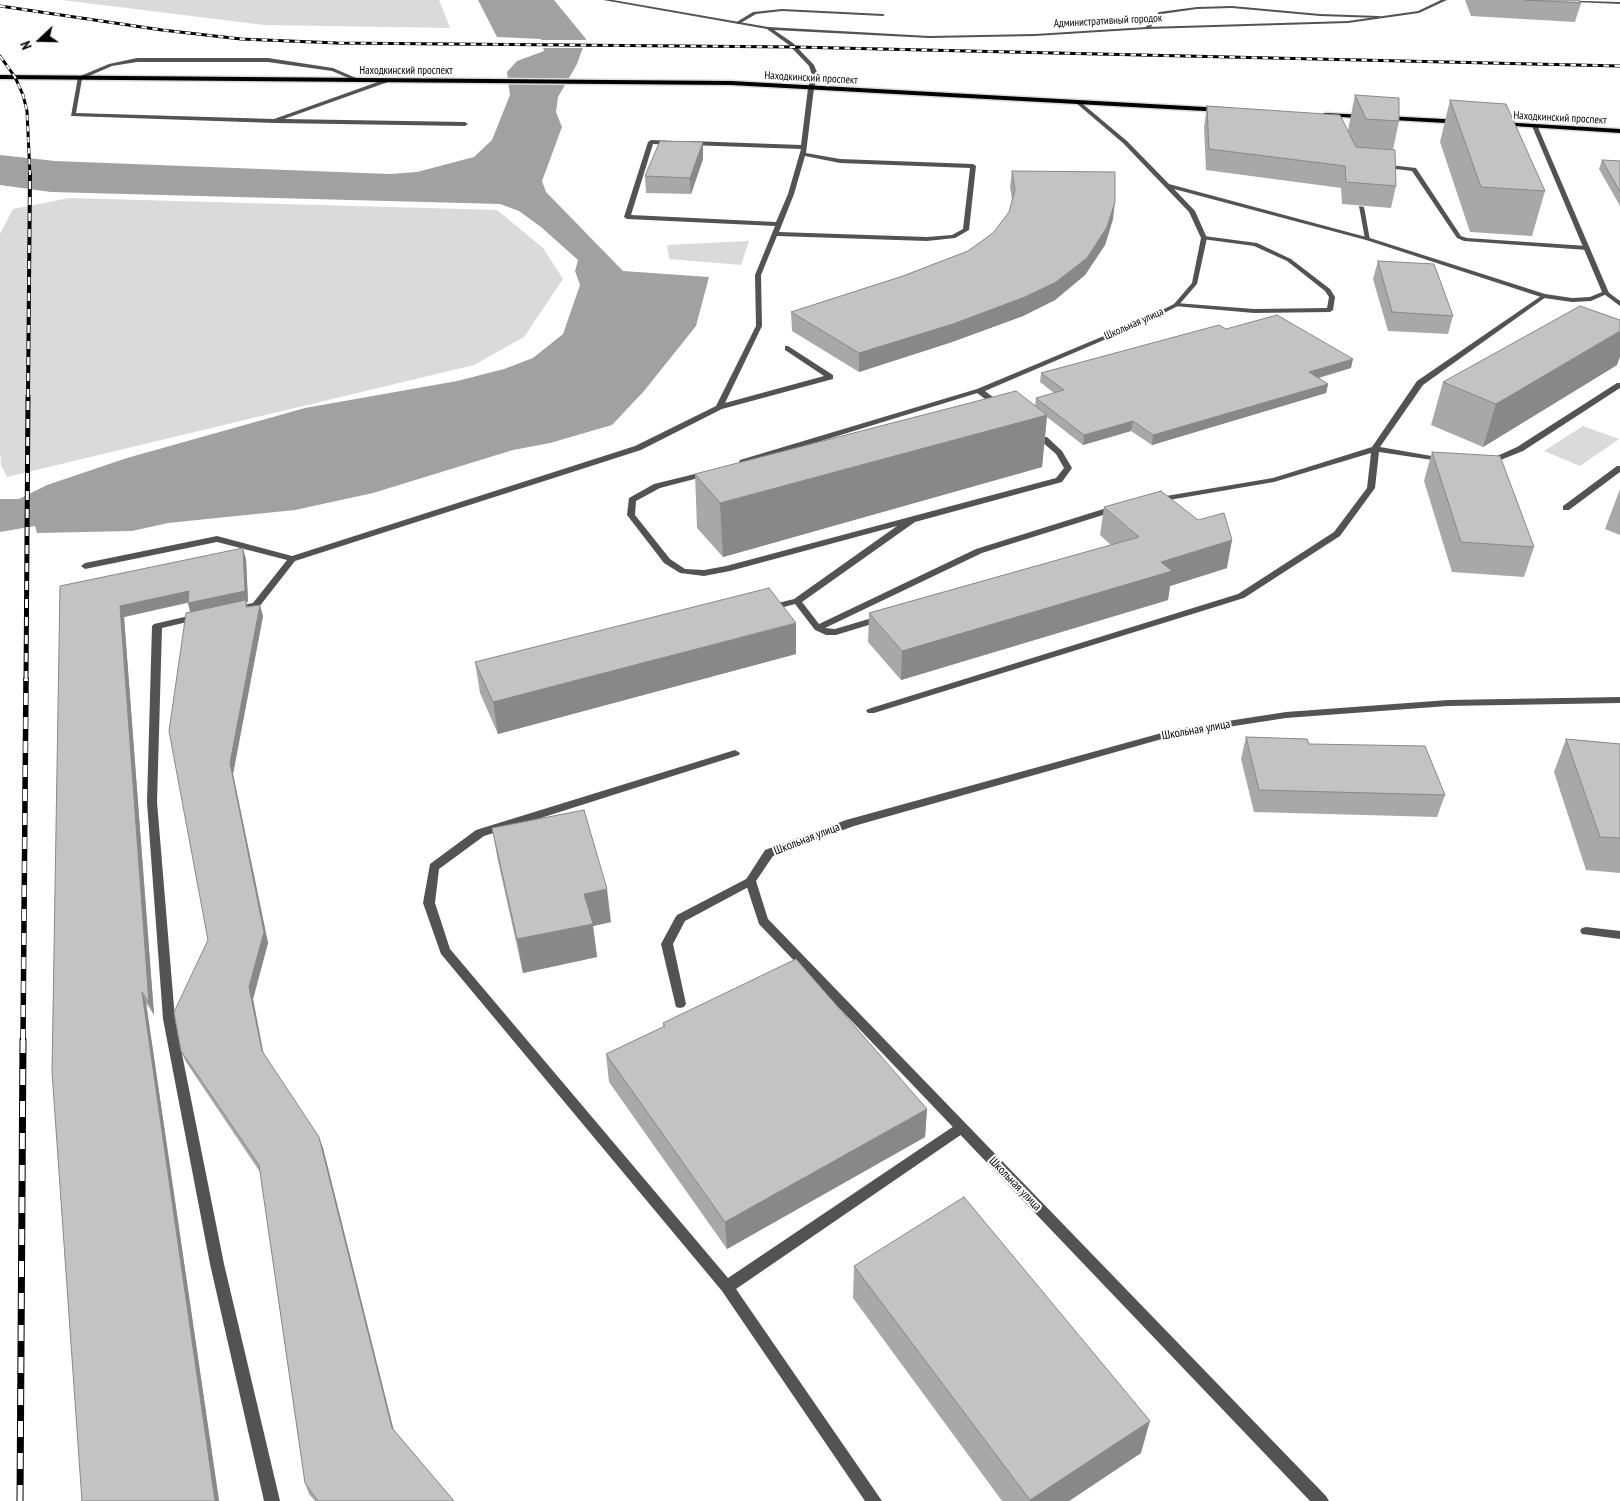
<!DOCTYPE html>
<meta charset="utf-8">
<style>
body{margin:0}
#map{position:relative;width:1620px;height:1501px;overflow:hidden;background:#fff;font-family:"PT Sans Narrow",sans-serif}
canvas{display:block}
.north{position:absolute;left:15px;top:15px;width:50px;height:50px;-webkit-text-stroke:4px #fff;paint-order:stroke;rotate:249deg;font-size:14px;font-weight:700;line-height:20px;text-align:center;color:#000}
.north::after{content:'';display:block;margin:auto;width:18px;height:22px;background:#000;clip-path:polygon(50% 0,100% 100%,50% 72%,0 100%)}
</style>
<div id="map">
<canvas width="1620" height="1501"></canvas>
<div class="north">N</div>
</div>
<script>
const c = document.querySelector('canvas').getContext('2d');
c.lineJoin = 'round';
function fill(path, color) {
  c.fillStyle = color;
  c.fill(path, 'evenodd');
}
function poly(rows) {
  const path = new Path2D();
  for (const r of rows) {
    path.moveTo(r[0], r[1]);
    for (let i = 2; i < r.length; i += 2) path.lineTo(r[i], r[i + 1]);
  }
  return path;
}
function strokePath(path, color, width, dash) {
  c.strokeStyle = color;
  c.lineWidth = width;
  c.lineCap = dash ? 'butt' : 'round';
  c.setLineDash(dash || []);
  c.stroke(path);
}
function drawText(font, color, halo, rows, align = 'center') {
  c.font = font + ' "PT Sans Narrow",sans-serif';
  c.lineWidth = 4;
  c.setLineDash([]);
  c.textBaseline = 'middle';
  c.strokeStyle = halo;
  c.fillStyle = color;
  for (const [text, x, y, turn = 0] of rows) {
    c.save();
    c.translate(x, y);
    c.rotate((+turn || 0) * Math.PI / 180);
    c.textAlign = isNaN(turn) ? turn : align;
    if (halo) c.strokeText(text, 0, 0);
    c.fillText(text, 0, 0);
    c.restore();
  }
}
fill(poly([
 [62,0,439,0,450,28,264,25],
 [70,198,497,210,543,248,563,279,524,337,474,365,7,477,1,465,0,451,0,234,13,209],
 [749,241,741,265,669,259,667,245],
 [1583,426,1619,439,1580,466,1544,451]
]), '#dadada');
fill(poly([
 [478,0,554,0,586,39,577,64,558,97,556,112,562,127,542,181,546,192,623,271,709,277,696,326,644,391,612,425,550,443,513,450,373,493,295,510,168,523,132,531,37,533,35,526,0,532,0,499,19,499,47,485,127,458,305,408,457,381,504,369,533,358,563,334,580,285,575,271,578,260,541,227,519,211,500,204,51,192,0,185,0,155,55,161,390,174,417,172,474,157,492,140,510,95,507,72,517,61,544,51,541,39,497,37]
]), '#a1a1a1');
fill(poly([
 [514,40,588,40,585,48,541,48,539,41]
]), '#fff');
const primary = poly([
 [0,75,731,81,1223,108,1226,110,1223,112,731,85,0,79,0,75],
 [1325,113,1463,120,1466,122,1463,124,1323,116,1322,115,1325,113],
 [1500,122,1620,129,1620,133,1498,125,1498,123,1500,122]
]);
strokePath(primary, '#dbdbdb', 3);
fill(poly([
 [1548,0,1620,2,1620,4,1550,1,1548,0],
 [1232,6,1320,14,1379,16,1381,17,1379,18,1320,16,1232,8,1197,9,1162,14,1149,29,1145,28,1159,12,1197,7,1232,6],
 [782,9,883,14,885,15,883,16,782,11,756,14,739,24,735,23,753,12,782,9],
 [137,58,268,58,333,68,363,81,358,82,332,71,268,62,137,62,112,66,82,79,76,113,274,119,386,79,388,82,284,119,465,122,468,124,465,126,275,123,71,116,78,77,109,64,137,58],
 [811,86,814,88,806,153,840,159,973,164,976,166,969,230,955,238,927,241,777,236,761,275,762,326,725,403,824,376,785,350,785,346,788,346,833,375,833,379,722,409,641,450,295,561,259,607,236,612,232,609,233,607,253,603,287,560,217,542,85,569,81,566,85,563,217,536,292,556,635,446,716,406,756,326,755,275,775,226,627,219,624,217,648,142,651,140,673,141,676,143,673,145,653,144,631,215,776,222,788,194,801,149,690,145,687,143,690,141,801,145,808,88,811,86],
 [805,156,840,163,970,168,963,229,952,235,927,237,779,232,794,194,805,156],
 [1381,164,1416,168,1461,236,1467,238,1587,246,1590,248,1587,250,1464,241,1457,238,1412,171,1379,167,1378,166,1381,164],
 [1359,206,1364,207,1370,240,1365,239,1359,206],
 [1204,236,1257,243,1291,259,1330,289,1335,297,1333,310,1330,312,1254,313,1174,306,1173,305,1176,303,1254,309,1327,308,1329,297,1325,291,1287,261,1254,246,1202,239,1202,237,1204,236],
 [1604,292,1608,292,1620,301,1620,306,1604,294,1604,292],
 [1544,294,1547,296,1546,297,1423,385,1380,447,1443,458,1446,458,1446,462,1379,452,1375,488,1340,536,1244,598,874,713,868,713,866,711,868,709,1238,594,1334,532,1367,488,1371,453,1274,482,1157,502,1154,502,1154,498,1273,478,1372,447,1417,381,1544,294],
 [1617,383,1620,383,1620,388,1523,451,1493,463,1487,463,1486,461,1517,447,1617,383],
 [977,389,980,389,984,391,746,464,743,464,739,462,740,460,977,389],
 [1041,437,1047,437,1062,451,1072,468,1062,482,915,522,802,602,819,624,976,549,1113,506,1119,506,1119,510,982,553,825,628,835,629,882,615,887,618,885,620,836,635,826,635,815,630,795,604,769,611,765,608,766,606,794,599,897,526,730,571,704,576,680,573,664,563,627,515,629,498,654,484,707,471,710,471,710,475,660,488,636,501,635,515,670,559,685,569,704,570,726,566,1056,478,1064,468,1056,454,1041,441,1041,437],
 [1617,466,1620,466,1620,472,1569,510,1563,510,1563,506,1617,466],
 [197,614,200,615,202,617,200,619,162,628,157,802,175,1019,224,1264,280,1501,264,1501,210,1264,163,1019,147,802,152,626,154,624,197,614],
 [735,750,740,753,739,755,484,836,439,869,435,903,450,949,728,1278,957,1124,961,1123,965,1124,967,1128,965,1132,736,1289,882,1501,865,1501,722,1291,441,954,423,903,430,864,476,830,735,750],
 [750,877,754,878,755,881,754,884,685,921,673,944,686,1004,684,1007,680,1008,676,1007,661,944,675,918,677,915,750,877],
 [1586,927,1620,931,1620,939,1582,934,1580,931,1582,928,1586,927]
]), '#535353');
fill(poly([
 [603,0,613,0,768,27,929,36,1035,34,1147,27,1348,21,1418,11,1441,0,1447,0,1419,13,1348,23,1147,29,1035,36,929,38,774,30,793,43,814,65,818,75,814,88,811,90,808,88,812,75,809,66,789,45,767,29,603,0],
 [1078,100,1127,141,1169,184,1370,238,1545,294,1572,298,1590,297,1602,292,1532,126,1537,125,1609,293,1591,301,1572,302,1544,298,1366,240,1174,189,1195,211,1207,238,1197,284,1178,306,1146,322,985,391,1003,405,1002,407,996,407,977,393,977,389,1142,320,1174,304,1192,283,1201,238,1189,212,1123,143,1076,103,1075,102,1078,100],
 [1620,697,1620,703,1448,706,1286,718,1176,735,854,826,773,856,756,881,768,919,1326,1496,1329,1501,1310,1501,759,924,745,881,765,850,846,820,1176,729,1286,712,1448,700,1620,697]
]), '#535353');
fill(primary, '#000');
const railFar4 = poly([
 [0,6,162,30,241,39,337,43,794,47,1620,66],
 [0,56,15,77,23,95,27,111,30,175]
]);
const railFar3 = poly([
 [28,397,30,174]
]);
const railFar2 = poly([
 [26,680,28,396]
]);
const railFar1 = poly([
 [23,1041,26,679]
]);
const rail = poly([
 [20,1501,23,1040]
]);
strokePath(railFar4, '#000', 3);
strokePath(railFar3, '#000', 4);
strokePath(railFar2, '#000', 5);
strokePath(railFar1, '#000', 5.5);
strokePath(rail, '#000', 7);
strokePath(railFar4, '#fff', 2, [5.5]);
strokePath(railFar3, '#fff', 2.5, [8]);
strokePath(railFar2, '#fff', 3, [9]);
strokePath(railFar1, '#fff', 4, [12]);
strokePath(rail, '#fff', 5, [16]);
fill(poly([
 [1465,0,1579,0,1581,3,1575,22,1471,16],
 [1355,95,1399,121,1393,150,1396,186,1391,208,1342,204,1341,188,1206,170,1204,127,1207,106,1348,130],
 [1450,100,1545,191,1532,236,1470,232,1440,142],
 [703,142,703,159,691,194,646,193,645,176],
 [1602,160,1620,161,1620,206,1599,169],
 [1012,171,1113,219,1105,245,1085,275,1055,300,1023,316,952,342,859,372,792,331,791,312,903,276,968,251,993,233,1009,212,1012,200,1010,187],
 [1378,261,1453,316,1448,334,1388,331,1373,279],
 [1226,329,1351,368,1319,378,1328,384,1326,393,1152,445,1131,431,1083,445,1047,417,1042,467,723,557,697,528,695,474,1035,406,1036,398,1054,393,1040,382,1041,373],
 [1617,365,1483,447,1431,425,1443,382],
 [1432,452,1534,547,1524,577,1452,572,1424,481],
 [1620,489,1620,535,1605,529],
 [1104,507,1227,568,1170,586,1168,600,901,680,868,642,869,613,1111,545,1100,535],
 [246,559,248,602,246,602,248,607,263,616,233,774,268,943,253,999,264,1055,323,1148,393,1429,454,1501,315,1501,309,1494,305,1483,260,1172,186,1062,181,1051,208,940,190,612,188,603,124,617,154,1015,146,1003,219,1501,82,1501,60,586],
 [796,654,498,734,480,693,475,662],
 [1246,737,1309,744,1445,795,1437,817,1254,812,1241,759],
 [1566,739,1620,744,1620,873,1586,870,1554,772],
 [492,828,611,922,593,926,597,957,523,973,498,861],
 [663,1023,927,1109,925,1137,727,1249,609,1082,606,1054,663,1027],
 [854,1266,1141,1453,1069,1501,1002,1501,853,1298]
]), '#a8a8a8');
fill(poly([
 [703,142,703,159,691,194,690,178],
 [1115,202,1113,219,1105,245,1085,275,1055,300,1023,316,952,342,859,372,859,353],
 [1620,331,1620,357,1617,365,1483,447,1496,404],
 [1353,359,1351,368,1306,381,1309,372],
 [1328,384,1326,393,1152,445,1153,435],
 [1047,415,1042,467,723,557,720,503],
 [1133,421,1131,431,1083,445,1084,435],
 [1232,540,1227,568,1170,586,1168,600,901,680,902,651,1161,562],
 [243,548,246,559,248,602,246,602,249,611,191,614,188,603],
 [189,591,193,601,124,617,154,1015,149,1003,120,606],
 [260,605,263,616,233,774,268,943,253,999,265,1063,262,1051,249,987,230,763],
 [796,623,796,654,498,734,493,702],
 [607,889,611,922,593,926,597,957,523,973,517,939,584,894],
 [142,992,146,1003,219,1501,215,1501],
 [927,1109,925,1137,727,1249,725,1222],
 [319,1137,323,1148,396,1439,392,1428],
 [1150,1421,1141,1453,1069,1501,1030,1501,1030,1500]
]), '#888');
const building = poly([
 [1525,0,1579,0,1581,3,1525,0],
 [1355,95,1399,98,1399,121,1366,119,1355,95],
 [1450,100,1506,104,1545,191,1481,187,1450,100],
 [1207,106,1340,115,1356,147,1395,150,1396,186,1346,182,1345,166,1209,149,1207,106],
 [660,141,703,142,690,178,645,176,660,141],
 [1602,160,1620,161,1620,192,1602,160],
 [1012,171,1115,172,1115,202,1107,227,1087,258,1056,282,1025,297,953,324,859,353,791,312,903,276,968,251,993,233,1009,212,1015,190,1012,171],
 [1378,261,1434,264,1453,316,1392,312,1378,261],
 [1580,306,1620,320,1620,331,1496,404,1443,382,1580,306],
 [1277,315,1353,359,1309,372,1328,384,1153,435,1133,421,1084,435,1036,398,1064,390,1041,373,1219,325,1226,329,1277,315],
 [1016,391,1047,415,720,503,695,474,1016,391],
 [1432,452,1500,456,1534,547,1461,542,1432,452],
 [1161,491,1198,520,1224,513,1232,540,1161,562,1172,571,902,651,869,613,1139,537,1104,507,1161,491],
 [243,548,245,591,188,603,189,591,120,606,149,1003,142,992,215,1501,82,1501,52,1072,60,586,243,548],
 [769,588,796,623,493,702,475,662,769,588],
 [246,600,246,607,260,605,230,763,264,932,249,987,262,1051,319,1137,392,1428,454,1501,318,1501,305,1483,259,1165,181,1051,174,1012,208,940,169,731,186,613,246,600],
 [1246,737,1307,739,1309,744,1425,746,1445,795,1259,790,1246,737],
 [1566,739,1620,744,1620,838,1600,837,1566,739],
 [584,810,607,889,584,894,593,924,517,939,492,828,584,810],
 [796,959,927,1109,725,1222,606,1054,665,1026,663,1023,796,959],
 [964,1197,1150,1421,1030,1500,854,1266,964,1197]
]);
fill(building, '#c3c3c3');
strokePath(building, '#888', 1);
drawText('11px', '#000', '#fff', [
 ["Административный городок",1108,21,-3],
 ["Находкинский проспект",406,71],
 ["Находкинский проспект",811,78,3],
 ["Находкинский проспект",1560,118,3],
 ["Школьная улица",1134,324,-24]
]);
drawText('12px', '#000', '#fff', [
 ["Школьная улица",1196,730,-10],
 ["Школьная улица",807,839,-21],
 ["Школьная улица",1015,1184,46]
]);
</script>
